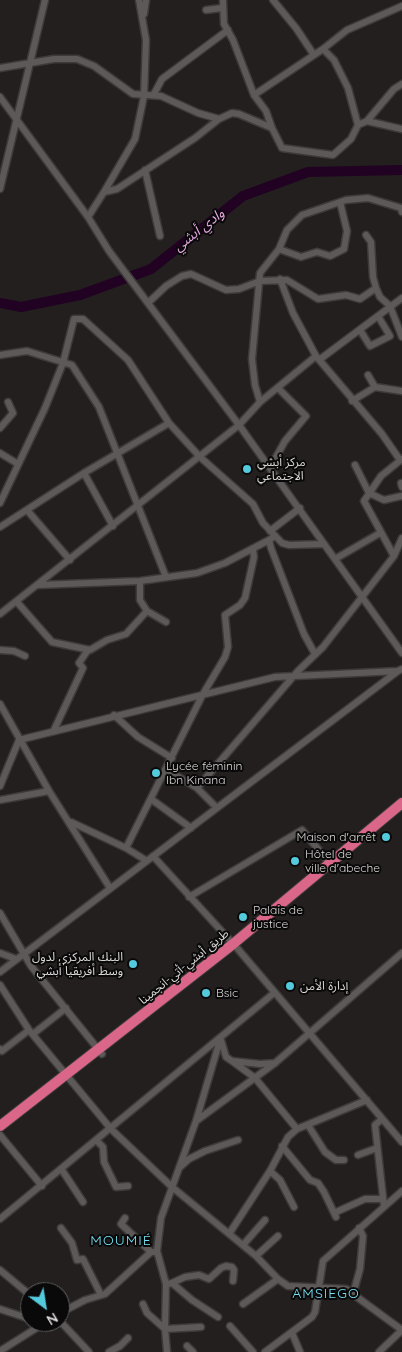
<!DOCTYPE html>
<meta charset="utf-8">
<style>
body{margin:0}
#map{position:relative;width:402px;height:1352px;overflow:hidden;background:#221f1e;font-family:Quicksand,sans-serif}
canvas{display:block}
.north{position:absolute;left:20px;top:1282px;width:50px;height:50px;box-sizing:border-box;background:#0a0909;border:1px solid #5e5c5c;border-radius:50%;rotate:149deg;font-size:14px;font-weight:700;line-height:20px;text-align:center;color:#dbd9d8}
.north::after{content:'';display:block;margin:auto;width:18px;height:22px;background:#54cadd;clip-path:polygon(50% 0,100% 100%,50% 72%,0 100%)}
</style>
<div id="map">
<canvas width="402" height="1352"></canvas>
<div class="north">N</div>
</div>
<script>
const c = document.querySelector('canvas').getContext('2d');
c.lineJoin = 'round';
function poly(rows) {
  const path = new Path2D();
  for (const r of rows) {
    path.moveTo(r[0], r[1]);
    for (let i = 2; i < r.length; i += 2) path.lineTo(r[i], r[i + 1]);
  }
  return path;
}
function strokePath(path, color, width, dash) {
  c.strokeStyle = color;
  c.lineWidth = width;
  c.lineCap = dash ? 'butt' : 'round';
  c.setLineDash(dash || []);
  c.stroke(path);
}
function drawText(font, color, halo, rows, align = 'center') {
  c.font = font + ' Quicksand,"Noto Sans Arabic",sans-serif';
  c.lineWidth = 4;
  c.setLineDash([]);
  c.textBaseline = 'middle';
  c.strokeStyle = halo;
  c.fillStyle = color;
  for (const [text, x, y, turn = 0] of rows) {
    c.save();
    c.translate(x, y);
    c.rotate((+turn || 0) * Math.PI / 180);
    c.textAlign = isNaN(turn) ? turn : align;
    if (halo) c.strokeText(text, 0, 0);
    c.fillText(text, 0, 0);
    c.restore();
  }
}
strokePath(poly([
 [0,303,21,307,80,295,151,269,243,196,308,172,402,170]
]), '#220222', 10);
const minor = poly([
 [223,0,224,24,233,40,254,95,266,111,272,128],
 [206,10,222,8],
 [144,14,146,0],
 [323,49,347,30,402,6],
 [314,55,323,49,334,60,348,88,358,125],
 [0,68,54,59,77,59,94,66,133,94,161,96,198,113,219,119,232,113,239,114,272,128,282,148,333,155,351,139,358,125,367,121,402,129],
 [154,94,162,79,228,30],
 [254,95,314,55,296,28,273,0],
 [0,97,88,217,109,251,239,425,260,402,316,356],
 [367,121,394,89,402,84],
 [145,170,160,236],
 [0,189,45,0],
 [104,192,135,139,144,96,146,40,139,0],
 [88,217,104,192,117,189,195,138,219,119],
 [366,235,371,242,373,277,376,288,380,297,390,306,402,337],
 [279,249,301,257,317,252,330,256,344,249,347,231,340,202],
 [280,279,293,313,316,356,382,434,400,460],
 [148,303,166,286,182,276,191,274,226,290,239,289,260,281,287,280,318,299,346,295,360,299,376,288],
 [360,330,370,346,390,336,378,316],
 [0,355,27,351,72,365,99,407,166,577],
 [319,360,402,298],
 [368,375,375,387],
 [352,401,375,387,402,391],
 [260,402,255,385,252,359,260,273,279,249,287,230,302,215,346,200,368,198,401,208,402,212],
 [0,428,13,413,8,402],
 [0,453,18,464],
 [355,465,369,493,384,500,402,496],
 [270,468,285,441,306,416,279,389],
 [84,473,113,526],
 [401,483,402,487],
 [0,503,45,408,63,363,74,319,83,319,128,360,169,423,200,457,253,504,263,523,282,543,289,545,324,544],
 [27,510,70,560],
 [0,527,84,473,169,423],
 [270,531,300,508],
 [272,538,269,540,271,548,304,634,315,654],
 [394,556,364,501,381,476,402,459],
 [335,559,380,533],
 [140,581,140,600,147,611,166,622],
 [39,585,140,581,197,573,225,563,269,540],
 [17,602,52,642,90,650,107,640,126,634,147,611],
 [0,614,239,425,402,653],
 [0,650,14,651,25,656],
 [0,704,49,791,110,888],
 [114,715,138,737,172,758],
 [54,730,83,668,79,663,88,650],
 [167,770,197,788],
 [0,786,19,740,275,677,398,671,402,669],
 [151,799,191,828],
 [0,800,49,791],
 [217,808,197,788,298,671,323,647,394,556,402,538],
 [71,822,126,848,147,861],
 [126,848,203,694,225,657,228,647,225,615,240,605,245,598,254,557,253,550],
 [153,856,237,948,402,1142],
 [189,897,302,830,334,868],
 [0,913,31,966,102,1054],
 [0,953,16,959],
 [0,972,398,671],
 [0,985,29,1030,111,1129,172,1187,256,1256,278,1279,288,1286,346,1289,402,1330],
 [33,1034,66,1008],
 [221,1040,226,1057,232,1061,260,1064,275,1063],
 [0,1049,2,1051,29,1030],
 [232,1061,255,1078,297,1129],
 [382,1119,375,1125,384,1206],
 [196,1121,275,1063,402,953],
 [308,1125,325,1152,336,1160,344,1160],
 [0,1135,42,1186],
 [97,1141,103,1147,104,1162,116,1187,128,1186],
 [282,1146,310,1180,318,1183,324,1192,336,1217],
 [358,1155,377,1148],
 [179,1168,189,1159,205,1151,238,1140],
 [62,1170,83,1202],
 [270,1171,280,1180,294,1207],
 [334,1213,365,1199,383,1199],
 [125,1218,121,1224,151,1252,154,1252],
 [0,1219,274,993],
 [61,1228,72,1243,77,1260,83,1259,101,1295],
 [229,1234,270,1171,288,1137,297,1129,367,1100],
 [243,1245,265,1220],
 [256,1256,278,1236],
 [0,1270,30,1295],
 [172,1283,185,1277,199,1275,209,1279,221,1268,226,1266,232,1267,234,1270,233,1281],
 [168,1284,172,1283,192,1300,218,1317],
 [353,1294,360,1269,363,1236,359,1228],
 [143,1304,147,1313,165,1329,167,1352],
 [243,1304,278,1279],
 [0,1309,30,1319],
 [60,1313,85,1300,105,1294,151,1252],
 [60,1321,89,1352],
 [230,1326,253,1352],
 [201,1327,165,1329,166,1284,157,1251,161,1218,196,1121,220,1040],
 [292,1333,300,1352],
 [187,1346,193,1352],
 [0,1351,46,1322],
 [109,1352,120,1346,128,1338],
 [265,1352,312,1317,315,1312,323,1261,402,1191],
 [379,1352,402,1330]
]);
const highway = poly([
 [0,1126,233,944,402,803]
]);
strokePath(minor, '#3d3b3a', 9);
strokePath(highway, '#3d3b3a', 12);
strokePath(minor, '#5d5958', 6);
strokePath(highway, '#da6689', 10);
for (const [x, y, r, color] of [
 [247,469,5,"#54cadd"],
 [156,773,5,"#54cadd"],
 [386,837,5,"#54cadd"],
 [295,861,5,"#54cadd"],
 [243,917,5,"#54cadd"],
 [133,964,5,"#54cadd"],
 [290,986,5,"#54cadd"],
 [206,993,5,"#54cadd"]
]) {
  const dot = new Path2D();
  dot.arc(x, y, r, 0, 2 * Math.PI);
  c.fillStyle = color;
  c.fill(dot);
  strokePath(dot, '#0a0909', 2);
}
drawText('12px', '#dbd9d8', '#0a0909', [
 ["مركز أبشي",257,462],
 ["الاجتماعي",257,476],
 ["Lycée féminin",166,766],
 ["Ibn Kinana",166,780],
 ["Maison d'arrêt",376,837,"right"],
 ["Hôtel de",305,854],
 ["ville d'abeche",305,868],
 ["Palais de",253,910],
 ["justice",253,924],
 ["البنك المركزي لدول",123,957,"right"],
 ["وسط أفريقيا أبشي",123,971,"right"],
 ["إدارة الأمن",300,986],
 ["Bsic",216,993]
], 'left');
drawText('12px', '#dbd9d8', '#0a0909', [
 ["طريق أبشي-أتي-انجمينا",184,967,-39]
]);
drawText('italic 14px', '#e7a9e4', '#0a0909', [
 ["وادي أبشي",199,230,-38]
]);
c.letterSpacing = '1px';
drawText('14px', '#76dff0', '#0a0909', [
 ["MOUMIÉ",121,1241],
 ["AMSIEGO",326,1294]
]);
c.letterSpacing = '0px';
</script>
